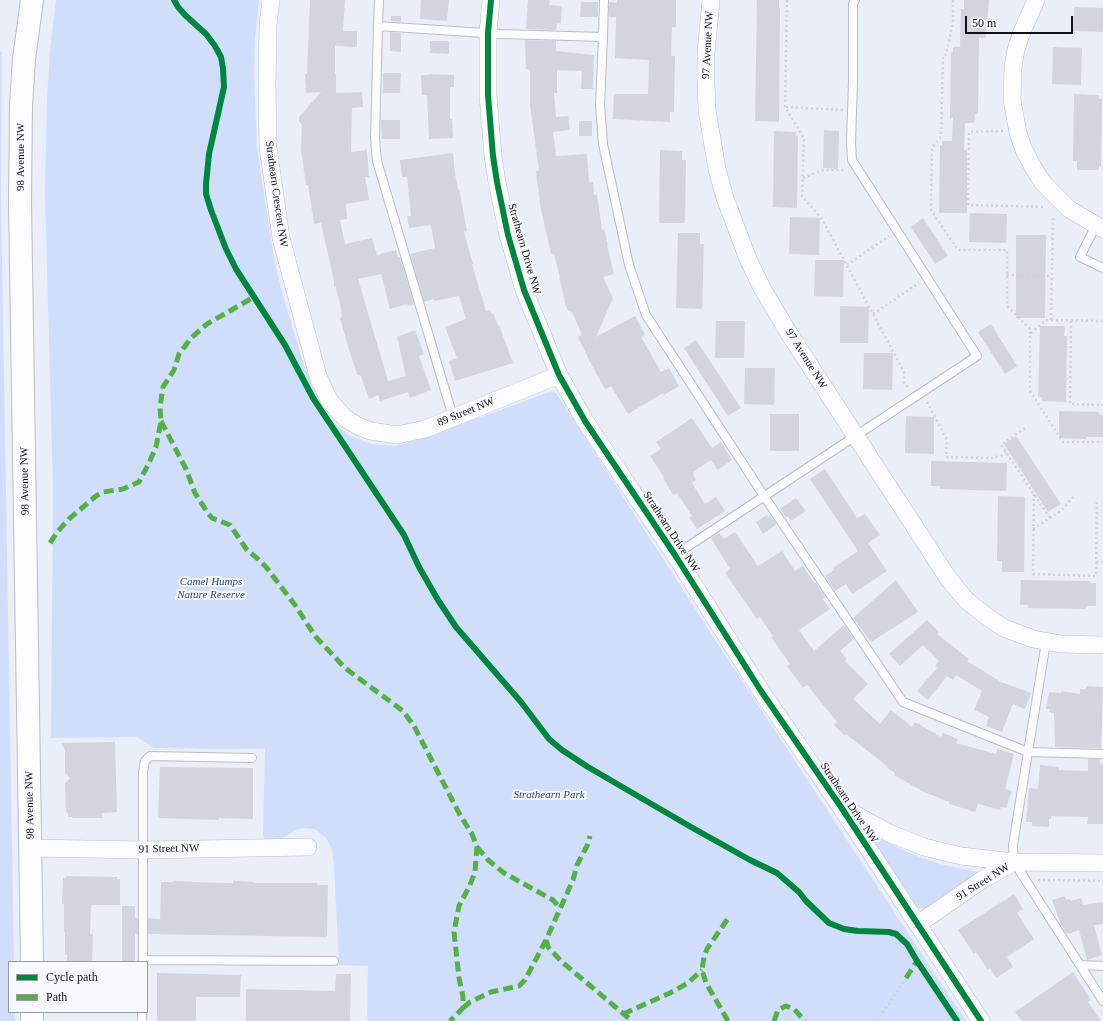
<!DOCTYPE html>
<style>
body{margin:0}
#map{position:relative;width:1103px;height:1021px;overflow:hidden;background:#eaeef8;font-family:"Times New Roman",serif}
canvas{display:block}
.legend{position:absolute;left:8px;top:961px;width:140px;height:52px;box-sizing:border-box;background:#f8f9fd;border:1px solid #9b9ca1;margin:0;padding:5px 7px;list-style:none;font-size:12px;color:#0f1117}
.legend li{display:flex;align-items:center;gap:8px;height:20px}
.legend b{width:20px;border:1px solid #9b9ca1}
.scale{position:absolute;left:965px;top:16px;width:108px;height:18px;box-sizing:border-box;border:2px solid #0f1117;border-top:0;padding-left:5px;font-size:12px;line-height:14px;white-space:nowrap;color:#0f1117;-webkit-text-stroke:3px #f8f9fd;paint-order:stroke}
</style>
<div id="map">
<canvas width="1103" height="1021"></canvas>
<ul class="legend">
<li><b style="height:5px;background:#00873e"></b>Cycle path</li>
<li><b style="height:5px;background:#54b145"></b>Path</li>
</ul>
<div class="scale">50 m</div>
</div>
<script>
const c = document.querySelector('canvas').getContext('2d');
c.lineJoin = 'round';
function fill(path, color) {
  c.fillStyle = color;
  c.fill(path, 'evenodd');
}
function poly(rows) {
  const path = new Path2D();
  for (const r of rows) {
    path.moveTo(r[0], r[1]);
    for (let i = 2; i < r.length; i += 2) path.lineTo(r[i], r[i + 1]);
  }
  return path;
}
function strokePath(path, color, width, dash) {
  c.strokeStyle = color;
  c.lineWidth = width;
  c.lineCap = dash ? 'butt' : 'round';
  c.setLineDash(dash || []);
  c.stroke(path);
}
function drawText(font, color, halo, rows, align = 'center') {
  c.font = font + ' "Times New Roman",serif';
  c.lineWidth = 4;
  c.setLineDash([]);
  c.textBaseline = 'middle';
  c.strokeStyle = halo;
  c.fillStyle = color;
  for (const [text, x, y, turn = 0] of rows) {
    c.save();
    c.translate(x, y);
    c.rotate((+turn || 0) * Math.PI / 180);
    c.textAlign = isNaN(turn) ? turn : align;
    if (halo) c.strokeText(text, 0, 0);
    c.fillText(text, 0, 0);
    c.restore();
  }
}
fill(poly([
 [56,0,259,0,255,38,254,73,257,149,275,263,284,300,304,365,320,405,335,424,348,435,371,444,396,446,432,435,552,391,557,394,712,635,966,1021,367,1021,368,966,339,965,334,867,332,849,326,838,315,829,304,828,296,830,279,840,265,841,263,834,265,749,154,748,136,737,51,738,53,490,45,194,47,99,50,51],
 [0,51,2,52,1,199,14,962,9,962,9,1012,15,1012,15,1021,0,1021],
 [872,836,876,836,895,846,917,856,940,864,978,872,976,875,929,906,924,909,919,908,915,905,871,838]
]), '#d1defb');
fill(poly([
 [310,0,345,0,343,31,357,31,357,47,335,46,335,74,336,73,336,93,362,92,363,107,352,108,351,152,367,150,369,177,365,177,369,200,346,204,347,219,340,220,345,244,372,238,377,255,396,250,398,257,400,257,414,304,408,306,407,304,390,309,381,274,358,279,388,381,406,376,397,337,415,330,424,354,419,356,431,390,410,398,408,392,380,401,378,395,369,399,361,376,357,374,349,350,340,318,342,317,341,308,336,288,334,286,334,281,321,223,314,224,308,185,306,185,301,150,302,125,299,121,299,117,321,92,306,93,305,74,307,74],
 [421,0,449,0,447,21,420,19],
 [528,0,550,0,549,5,562,6,561,24,557,23,556,30,526,29],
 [617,0,676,0,676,27,672,27,671,56,675,56,674,112,670,112,670,122,613,119,614,94,648,94,649,60,615,58,616,17,609,17,609,2,617,3],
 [757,0,779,0,779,8,780,8,779,122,755,121],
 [964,0,989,0,986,38,979,38,978,114,975,114,974,123,965,123,964,150,967,150,967,213,939,213,940,145,942,145,942,141,952,141,953,118,950,118,951,52,953,52,953,47,960,47,961,9,964,9],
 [581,2,598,2,598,17,580,17],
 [1074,7,1103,8,1103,32,1073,31],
 [391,16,401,16,401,22,391,21],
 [390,32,401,33,401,52,390,51],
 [525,40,556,41,556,51,594,55,593,89,581,89,582,71,557,70,557,93,554,93,556,117,568,116,570,130,553,132,556,156,587,154,589,182,593,182,594,195,597,194,602,230,604,229,608,245,607,245,614,274,603,277,613,298,596,337,635,316,645,335,641,337,661,372,669,368,679,386,664,395,663,393,628,414,611,386,605,389,590,362,578,337,582,335,572,312,568,311,564,301,565,301,559,277,560,277,554,254,551,254,540,205,536,171,539,170,530,105,530,70,526,69],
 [430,41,449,41,449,54,430,53],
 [1053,47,1082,48,1081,85,1052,84],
 [383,73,401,73,400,93,383,93],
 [429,74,454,75,454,87,450,87,450,119,452,119,453,137,452,138,429,139,427,95,422,95,421,75,429,75],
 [1074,94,1099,95,1099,99,1102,99,1101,166,1099,166,1099,170,1077,170,1077,161,1073,161],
 [381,120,400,120,400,139,382,139],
 [579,121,592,121,592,136,579,136],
 [824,130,839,131,838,169,823,168],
 [774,131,796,132,796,136,798,136,797,208,773,207],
 [660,150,682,151,682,160,686,160,685,223,659,223],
 [453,153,455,174,458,189,459,189,467,231,464,232,473,264,472,264,486,311,490,310,492,314,493,313,498,326,499,325,513,363,455,381,449,361,457,358,445,327,466,319,459,296,434,301,434,299,424,302,410,254,435,248,431,225,409,228,407,216,411,216,407,177,402,177,400,160],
 [970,213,1007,214,1006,243,969,242],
 [790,217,820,218,819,255,789,254],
 [923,218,948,256,935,264,911,227],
 [678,233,700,233,700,244,704,244,702,309,676,308],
 [1016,235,1046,235,1045,318,1016,318],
 [815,260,844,260,843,297,814,296],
 [840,306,869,307,868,343,840,343],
 [716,321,745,321,744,358,715,358],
 [991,324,1017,366,1005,374,978,332],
 [1040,326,1065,326,1064,336,1067,336,1066,402,1042,401,1042,397,1038,397],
 [696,340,741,408,728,416,684,348],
 [864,353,893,353,892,390,863,389],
 [745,368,775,368,774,405,744,404],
 [1059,411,1099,412,1099,415,1103,415,1103,437,1086,437,1086,439,1061,438,1061,437,1059,437],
 [770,414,799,414,799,451,770,451],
 [906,416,934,417,934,454,905,453],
 [692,418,712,448,721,442,732,460,718,470,711,460,693,472,694,474,693,474,696,480,692,483,705,504,716,497,725,511,697,529,689,517,692,516,677,493,673,495,663,478,664,477,650,456,661,449,656,442],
 [1016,436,1061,504,1048,512,1004,444],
 [931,461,1007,463,1006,491,940,489,940,486,931,486],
 [825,469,857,518,865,514,880,535,868,543,887,571,852,594,846,584,835,591,825,576,834,570,833,568,858,551,810,479],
 [998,496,1025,497,1024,572,1002,572,1002,561,997,561],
 [796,498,806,511,791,521,788,516,786,518,780,509],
 [767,515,768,517,770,515,777,524,763,534,756,522],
 [735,532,758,566,782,551,795,571,803,566,814,583,815,582,826,597,823,599,830,609,799,630,814,651,844,625,854,639,840,651,847,659,845,661,868,684,853,699,880,724,891,710,912,727,915,722,941,737,943,733,958,739,956,743,996,754,997,749,1014,754,1005,789,1012,791,1006,808,1001,807,1000,810,978,804,975,812,949,804,949,802,922,791,894,775,895,773,887,768,888,767,846,734,845,736,834,725,837,722,807,685,803,688,787,666,790,664,771,637,773,636,760,617,757,619,725,573,730,569,711,538,719,533,724,539],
 [896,580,918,612,871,642,853,618],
 [1021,580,1090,581,1090,583,1096,583,1096,606,1086,606,1086,609,1028,608,1028,605,1020,605],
 [927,620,939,632,937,634,969,659,967,661,1001,682,1031,693,1025,709,1013,704,1002,732,986,726,989,717,974,710,982,691,956,675,953,680,947,676,928,700,917,691,937,668,935,666,939,661,923,645,900,666,889,654],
 [1087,686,1103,687,1101,748,1055,747,1054,713,1049,712,1050,709,1046,709,1049,692,1061,693,1061,691,1080,694,1080,689,1086,689],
 [115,742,117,812,102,813,102,818,72,818,72,817,68,817,68,813,66,812,65,783,70,778,65,773,65,750,61,743],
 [1088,759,1100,759,1100,764,1103,764,1103,824,1087,824,1088,817,1051,816,1051,819,1049,819,1049,827,1032,826,1032,822,1026,822,1029,788,1038,789,1040,765,1059,767,1059,770,1088,771],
 [160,767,253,768,253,819,219,818,219,820,158,818],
 [66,876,117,877,117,879,120,879,120,905,91,905,90,934,93,934,92,962,67,962,67,955,65,955,65,932,64,932,64,904,62,904,63,878,66,878],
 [174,881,222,883,233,883,233,881,255,882,255,883,317,883,317,885,328,885,327,937,148,934,148,918,160,919,161,882,174,882],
 [1014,894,1023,909,1017,913,1034,939,1007,957,1013,967,996,978,990,968,988,970,976,952,974,954,958,930],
 [1065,896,1066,900,1070,899,1071,901,1081,898,1083,905,1103,902,1103,924,1094,925,1102,955,1087,960,1079,930,1067,934,1061,925,1052,900],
 [122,906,135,906,135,918,138,918,138,934,135,934,135,962,122,962],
 [1073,972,1091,1000,1088,1002,1101,1021,1022,1021,1015,1012],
 [157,973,241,975,240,997,196,997,196,1021,157,1021],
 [336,974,351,974,350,1021,246,1021,246,989,335,991]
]), '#d2d5dd');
const lane = poly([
 [379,0,378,26,500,34,603,37,600,105,603,144,629,265,646,315,764,496,903,702,1028,752,1013,845,1014,862,1103,1001],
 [378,26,375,138,377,161,453,417],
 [603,37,604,0],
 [1096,225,1080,257,1103,268],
 [675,555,977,356,852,160,851,142,853,82,853,4,855,0],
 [1046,642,1028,752,1103,754],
 [143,960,334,961],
 [143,962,143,772,145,761,150,756,252,758],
 [1080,965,1103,966],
 [142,1021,142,1012]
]);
const street = poly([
 [271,0,268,24,267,84,268,147,281,238,318,376,329,400,345,418,358,426,371,431,397,435,425,429,559,375],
 [491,0,488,33,488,95,493,156,497,182,508,235,524,290,559,375,585,421,675,555,761,691,841,807,981,1021],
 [711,0,706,53,706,82,707,110,717,169,725,198,748,259,762,288,790,335,948,578,966,600,990,619,1004,628,1033,639,1061,644,1103,645],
 [1036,0,1021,34,1016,50,1013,67,1012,100,1018,133,1024,150,1033,167,1043,183,1069,209,1103,229],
 [843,808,889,833,924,847,961,856,1014,862],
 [30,848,143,850,308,847],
 [918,924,982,880,1014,862,1103,863]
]);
const secondary = poly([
 [32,962,20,202,21,106,24,59,32,0],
 [32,1012,32,1021]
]);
strokePath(lane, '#babec5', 10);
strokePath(street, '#babec5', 18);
strokePath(secondary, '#babec5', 24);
strokePath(poly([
 [787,0,785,107,804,138,802,196,822,219,904,372,904,383,909,388],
 [953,0,953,23,945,58,943,58,941,137,932,148,931,210,958,250,1007,250,1007,306,1030,329,1030,334],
 [786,107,843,110],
 [1003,131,969,132,968,205,1046,207],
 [803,178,823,170,846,170],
 [847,265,889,236],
 [1007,275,1051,276],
 [873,314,919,283],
 [1051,320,1053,215],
 [1071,321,1070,404,1103,405],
 [1103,321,1046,320,1030,334,1030,391,1063,442,1103,442],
 [927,402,947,440,946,457,991,458,1001,456,1006,452],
 [1025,428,1001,445,1050,518],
 [1034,494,1033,574,1096,576,1097,499],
 [1033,529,1062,510,1074,496],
 [1096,562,1103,562],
 [1038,880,1103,881],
 [877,1021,906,978]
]), '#d0d1d4', 2.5, [2, 3]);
strokePath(lane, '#fcfcfe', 8);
strokePath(street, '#fcfcfe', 17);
strokePath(secondary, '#fcfcfe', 22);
strokePath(poly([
 [161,421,186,469,195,493,207,512,212,518,230,525,247,550,258,559,266,567,295,605,315,636,345,668,403,711,414,726,460,815,472,834,477,847,475,872,470,885,459,906,454,932,459,978,463,997,463,1008,450,1021],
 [50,543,58,531,69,519,96,496,103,492,123,489,139,482,149,463,156,447,161,421,160,407,163,387,174,370,179,354,191,338,207,324,254,297],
 [477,847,488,860,504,873,553,900,560,908],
 [546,940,548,947,562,962,632,1021],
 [906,978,917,961],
 [463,1008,470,1002,491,992,519,986,525,980,546,940,573,880,577,865,587,846,590,836],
 [623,1014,670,993,688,983,702,970],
 [728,1021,706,983,702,970,704,957,707,949,729,917],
 [774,1021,778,1010,786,1006,794,1009,805,1021]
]), '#54b145', 5, [10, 5]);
strokePath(poly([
 [174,0,178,7,185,15,206,34,215,46,221,57,223,68,224,87,209,154,206,184,206,194,211,210,226,249,236,269,285,345,313,398,404,535,419,567,438,600,456,627,521,702,549,739,562,750,588,767,691,827,750,860,777,873,799,892,806,901,829,923,844,929,858,931,889,932,896,934,907,944,917,961,957,1021],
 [491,0,488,33,488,95,493,156,497,182,508,235,524,290,559,375,585,421,675,555,761,691,841,807,981,1021]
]), '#00873e', 6);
drawText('11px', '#0f1117', '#f8f9fd', [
 ["97 Avenue NW",708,45,-87],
 ["98 Avenue NW",21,157,-90],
 ["Strathearn Crescent NW",276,194,82],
 ["Strathearn Drive NW",524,249,74],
 ["97 Avenue NW",806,359,58],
 ["89 Street NW",466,412,-22],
 ["98 Avenue NW",25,481,-91],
 ["Strathearn Drive NW",671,532,57],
 ["Strathearn Drive NW",849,803,56],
 ["98 Avenue NW",30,805,-91],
 ["91 Street NW",169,849,-1],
 ["91 Street NW",983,882,-32]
]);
drawText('italic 11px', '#2f4688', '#f8f9fd', [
 ["Camel Humps",211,582],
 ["Nature Reserve",211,595],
 ["Strathearn Park",549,795]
]);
</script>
